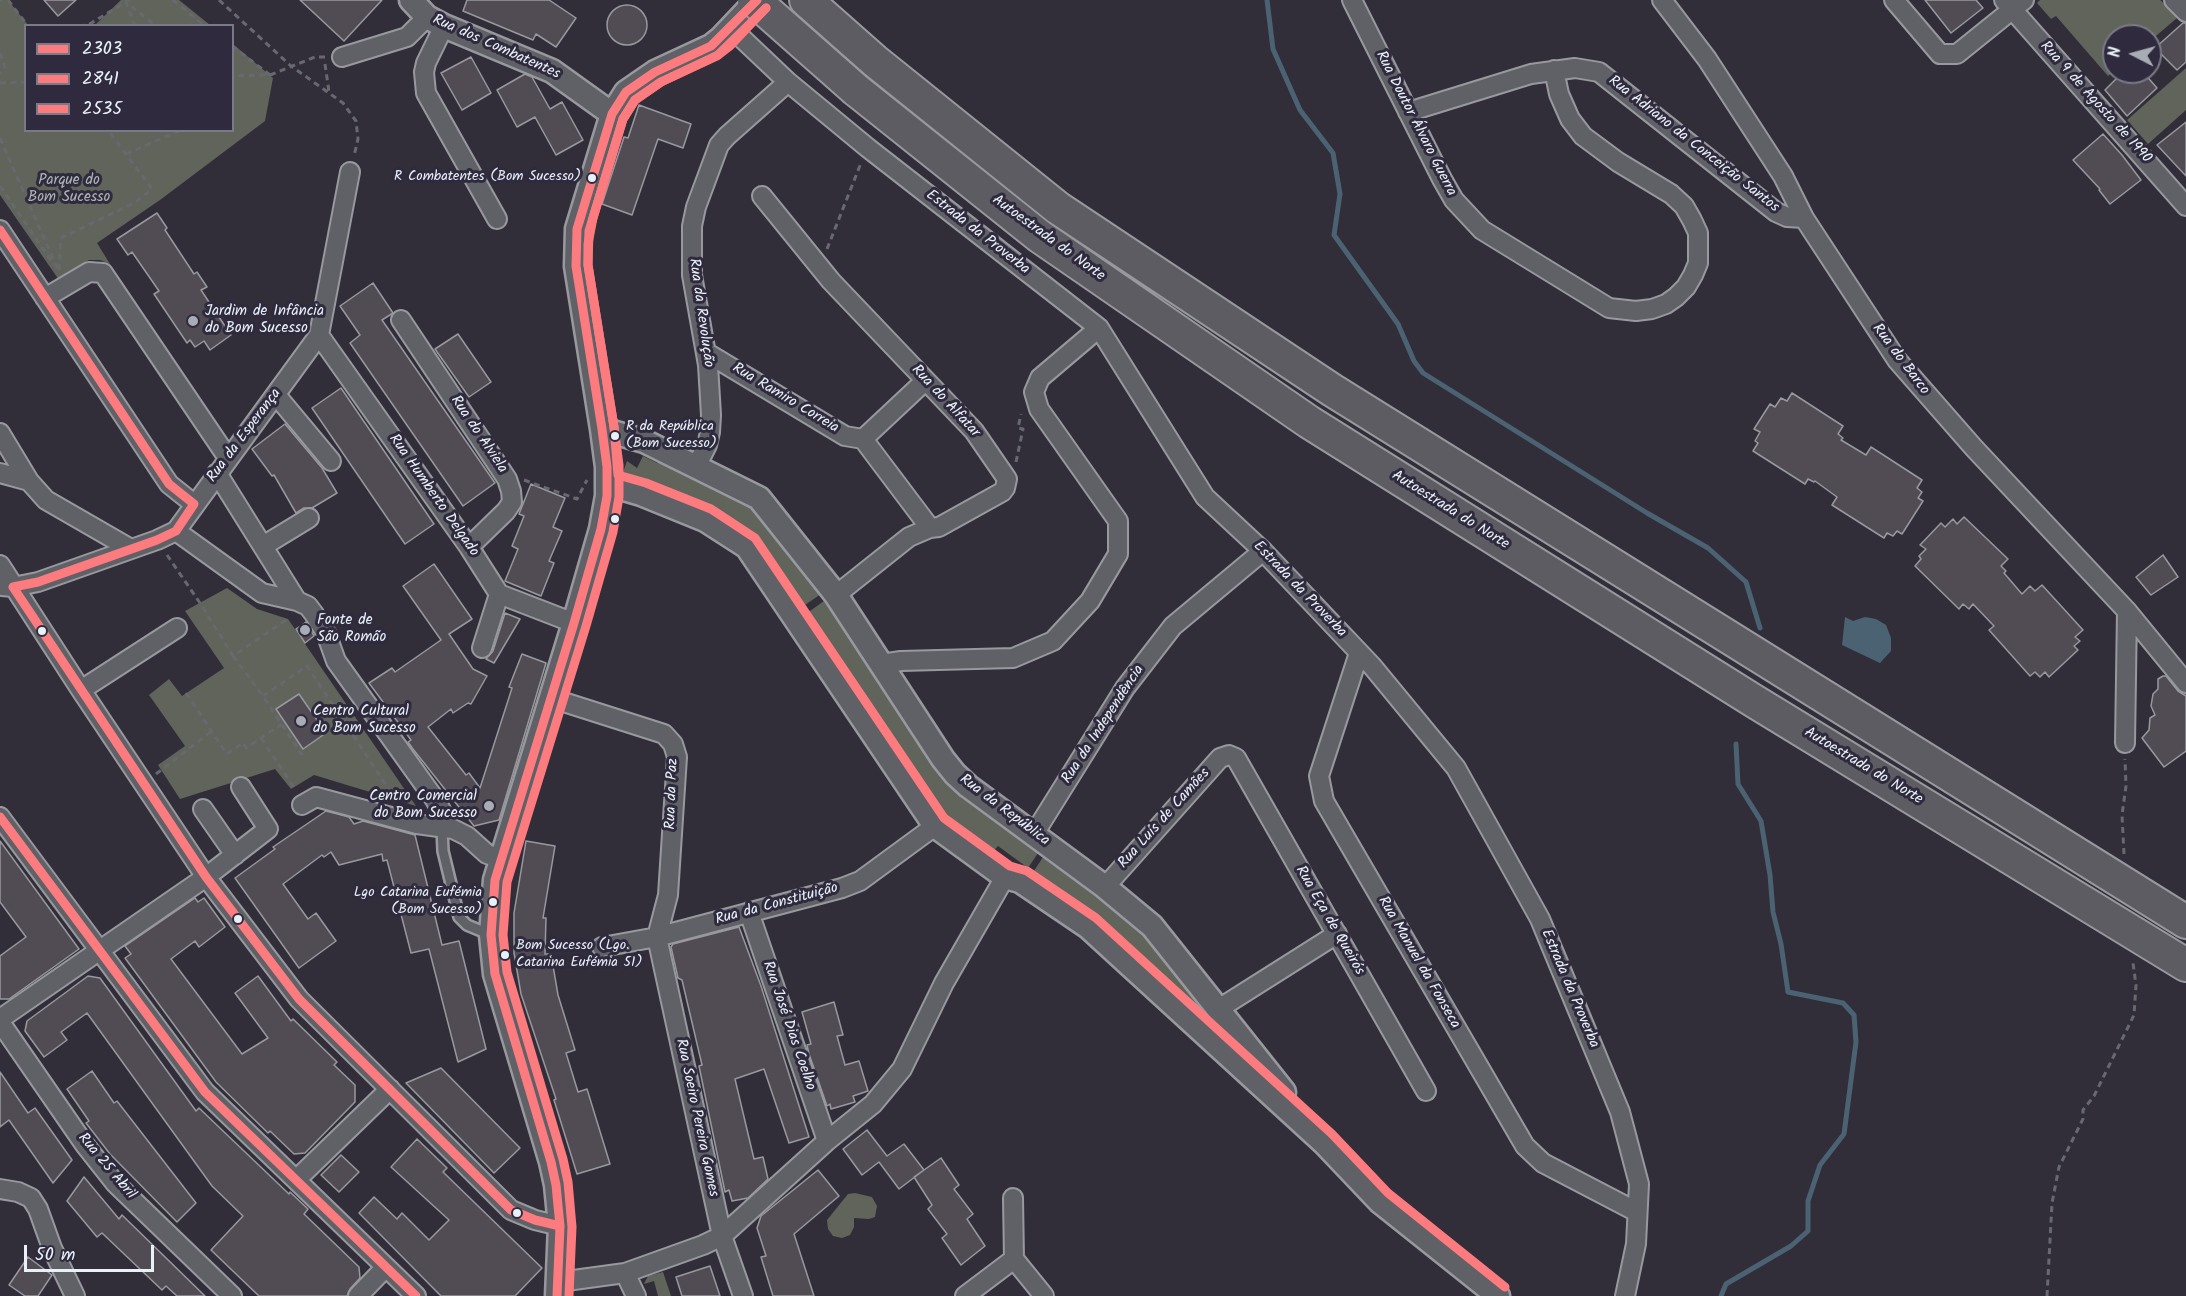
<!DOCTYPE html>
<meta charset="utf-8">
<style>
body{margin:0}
#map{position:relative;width:2186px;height:1296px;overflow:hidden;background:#312e39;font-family:Kalam,sans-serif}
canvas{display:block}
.legend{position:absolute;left:24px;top:24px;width:210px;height:108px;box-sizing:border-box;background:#2f2a3d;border:2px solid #797a88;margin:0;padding:8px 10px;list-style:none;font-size:18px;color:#e8f1f8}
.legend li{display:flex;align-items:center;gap:12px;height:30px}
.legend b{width:30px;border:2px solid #797a88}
.north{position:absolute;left:2102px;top:24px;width:60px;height:60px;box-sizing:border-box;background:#2f2a3d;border:2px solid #797a88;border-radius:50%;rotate:276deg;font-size:16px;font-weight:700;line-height:24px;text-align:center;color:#e8f1f8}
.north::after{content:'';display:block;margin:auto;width:21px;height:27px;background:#a8adb5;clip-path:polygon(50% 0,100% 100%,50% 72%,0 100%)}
.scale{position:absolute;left:24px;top:1245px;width:130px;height:27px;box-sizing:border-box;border:3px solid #e8f1f8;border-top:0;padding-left:8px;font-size:18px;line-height:21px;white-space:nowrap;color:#e8f1f8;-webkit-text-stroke:4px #2f2a3d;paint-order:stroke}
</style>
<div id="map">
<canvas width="2186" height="1296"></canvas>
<ul class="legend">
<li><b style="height:8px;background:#fc7b7f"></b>2303</li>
<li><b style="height:8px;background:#fc7b7f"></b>2841</li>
<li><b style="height:8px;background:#fc7b7f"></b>2535</li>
</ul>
<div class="north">N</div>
<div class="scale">50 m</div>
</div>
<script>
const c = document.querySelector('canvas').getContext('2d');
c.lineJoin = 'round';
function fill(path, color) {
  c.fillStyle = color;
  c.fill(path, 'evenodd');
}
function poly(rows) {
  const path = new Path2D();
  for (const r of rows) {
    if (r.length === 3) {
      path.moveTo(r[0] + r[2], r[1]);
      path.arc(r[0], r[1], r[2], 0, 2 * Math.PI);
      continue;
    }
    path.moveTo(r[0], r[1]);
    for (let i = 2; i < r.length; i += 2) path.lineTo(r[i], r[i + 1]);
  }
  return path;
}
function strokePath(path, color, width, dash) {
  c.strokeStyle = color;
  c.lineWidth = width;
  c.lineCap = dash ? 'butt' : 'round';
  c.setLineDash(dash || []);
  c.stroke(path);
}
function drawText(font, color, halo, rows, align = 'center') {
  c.font = font + ' Kalam,sans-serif';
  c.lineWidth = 6;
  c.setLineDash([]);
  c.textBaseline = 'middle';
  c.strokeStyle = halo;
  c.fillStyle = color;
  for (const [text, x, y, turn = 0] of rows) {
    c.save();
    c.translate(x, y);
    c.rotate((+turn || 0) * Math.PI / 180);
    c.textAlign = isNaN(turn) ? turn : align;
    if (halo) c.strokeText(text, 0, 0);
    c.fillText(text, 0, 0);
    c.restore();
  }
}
fill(poly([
 [0,0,8,0,28,25,26,26,26,130,232,130,233,44,273,78,265,121,160,200,97,243,110,264,100,260,89,260,59,280,0,195],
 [121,0,179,0,210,25,95,25],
 [2040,0,2160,0,2173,11,2177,18,2150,41,2150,36,2114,36,2114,71,2108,76,2056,16,2051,19,2037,3],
 [2186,68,2186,110,2148,144,2127,120],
 [643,456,657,463,661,457,742,495,824,592,802,607,777,570,770,572,685,501,623,472,627,461,637,468],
 [227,588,257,609,288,619,416,806,314,775,291,789,275,769,180,799,158,765,185,746,149,695,169,679,182,696,224,668,185,611],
 [828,598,941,767,1042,847,1028,868,998,846,987,858,928,806,803,616],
 [1047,851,1153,935,1230,1029,1219,1038,1028,880],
 [855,1193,872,1197,877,1206,875,1217,869,1219,854,1218,854,1227,850,1235,842,1238,833,1236,828,1229,827,1220,848,1194],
 [663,1272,671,1296,658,1296,654,1281,644,1284,648,1276]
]), '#60645a');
fill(poly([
 [1845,617,1853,621,1865,617,1876,619,1886,625,1891,638,1891,651,1880,663,1842,645]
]), '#4b6272');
strokePath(poly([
 [1267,0,1273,49,1300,110,1333,153,1340,194,1334,235,1398,324,1414,361,1423,373,1647,513,1708,548,1746,582,1760,628],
 [1721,1296,1726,1284,1791,1246,1808,1231,1808,1201,1820,1165,1844,1134,1856,1042,1854,1015,1843,1003,1788,992,1781,944,1773,912,1770,875,1761,821,1738,784,1736,744]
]), '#4b6272', 5);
const building = poly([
 [44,0,76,0,58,16,44,0],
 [300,0,382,0,344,41,300,0],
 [467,0,549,0,576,18,556,47,536,34,533,40,463,11,467,0],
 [1925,0,1976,0,1983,8,1951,33,1925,0],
 [627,25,20],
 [2183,23,2186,23,2186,62,2177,70,2155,48,2183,23],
 [471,57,491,93,462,110,441,73,471,57],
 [2123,72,2143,72,2157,88,2127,116,2105,90,2123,72],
 [525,74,532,77,550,109,562,102,583,140,556,155,535,117,517,127,497,90,525,74],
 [639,105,691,124,683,148,658,139,632,215,602,204,624,137,628,138,639,105],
 [2186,122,2186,176,2157,145,2186,122],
 [2103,134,2122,155,2141,180,2110,204,2099,190,2100,189,2073,160,2103,134],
 [157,213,167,228,165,230,194,274,197,272,207,287,201,290,231,335,210,350,204,341,195,347,190,340,187,343,154,294,159,291,132,252,128,255,117,239,157,213],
 [373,283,393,313,382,320,495,483,463,506,350,343,360,335,340,306,373,283],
 [458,334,491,382,469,397,435,349,458,334],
 [341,388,434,524,405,544,312,408,341,388],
 [1792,393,1843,426,1838,434,1843,438,1841,440,1866,455,1871,447,1922,480,1917,488,1922,492,1918,498,1923,501,1902,534,1897,531,1893,536,1887,533,1884,538,1832,505,1837,497,1815,481,1814,482,1808,479,1805,484,1753,451,1758,443,1755,441,1760,432,1754,429,1770,404,1775,407,1781,398,1787,401,1792,393],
 [285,424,322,468,337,493,312,508,304,508,296,513,274,475,272,476,252,449,285,424],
 [531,484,565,498,553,527,562,531,549,561,554,563,541,596,505,581,518,549,512,546,524,516,519,514,531,484],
 [1964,517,2008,559,2001,566,2006,571,2004,573,2022,594,2030,586,2035,591,2042,585,2083,630,2075,637,2080,641,2074,646,2078,650,2049,677,2045,672,2040,677,2035,672,2030,676,1989,630,1994,626,1973,604,1969,609,1963,604,1959,609,1915,566,1921,559,1919,556,1926,549,1920,545,1941,523,1945,527,1953,519,1957,524,1964,517],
 [2163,555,2178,577,2151,595,2136,577,2163,555],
 [434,564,472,619,449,634,473,669,487,676,471,704,468,703,453,713,451,709,428,727,466,775,469,773,480,788,512,688,509,687,522,654,546,663,499,820,474,826,413,749,408,742,411,740,369,683,392,668,395,672,441,640,403,586,434,564],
 [505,613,520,619,494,663,486,659,493,651,505,613],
 [306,622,314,636,305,643,296,629,306,622],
 [2163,676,2166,676,2178,691,2186,696,2186,751,2164,767,2142,738,2149,730,2150,718,2155,715,2151,706,2153,694,2158,689,2158,679,2163,676],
 [299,694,326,733,303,749,276,709,299,694],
 [326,811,349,817,354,824,363,821,415,835,442,945,459,941,486,1049,458,1062,429,949,411,953,387,860,383,861,382,854,339,865,331,852,324,857,322,855,283,884,308,919,316,913,336,941,299,968,235,878,275,849,273,847,326,811],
 [0,841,79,949,9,999,0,999,0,956,26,937,0,902,0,841],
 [526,841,555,846,543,918,546,918,545,954,551,954,558,995,575,1050,566,1053,578,1092,587,1089,610,1164,577,1174,554,1100,556,1099,521,994,514,953,514,913,526,841],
 [195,898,198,902,204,898,225,927,199,947,195,941,171,959,242,1054,268,1038,235,993,258,976,291,1021,293,1019,337,1062,334,1065,355,1085,355,1102,305,1153,294,1154,270,1131,268,1133,216,1082,125,958,131,954,125,946,195,898],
 [739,927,761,986,809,1137,789,1143,764,1069,735,1079,754,1159,763,1157,768,1179,748,1198,732,1201,729,1190,725,1192,699,1066,702,1065,682,980,678,978,671,947,673,944,739,927],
 [88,976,100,978,196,1111,199,1108,289,1194,290,1192,308,1209,304,1214,359,1267,360,1278,350,1289,347,1296,259,1296,211,1250,243,1216,212,1186,87,1013,61,1032,67,1040,44,1057,25,1031,27,1021,88,976],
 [834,1002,843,1035,837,1036,845,1065,859,1061,868,1091,853,1096,855,1102,831,1109,830,1104,827,1106,809,1054,807,1045,811,1044,802,1012,834,1002],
 [441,1068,520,1148,494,1173,406,1083,441,1068],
 [92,1071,114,1103,117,1101,196,1203,177,1222,110,1154,86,1123,89,1121,67,1089,92,1071],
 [0,1072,28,1113,35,1108,72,1160,53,1183,9,1120,0,1127,0,1072],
 [867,1130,887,1156,904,1144,924,1170,899,1189,879,1162,862,1175,843,1149,867,1130],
 [417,1139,447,1168,443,1172,542,1268,515,1296,441,1296,359,1213,374,1197,397,1219,402,1213,429,1240,449,1220,391,1167,417,1139],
 [341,1155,359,1172,339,1192,321,1175,341,1155],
 [941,1158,959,1185,954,1189,973,1214,967,1219,985,1246,961,1265,942,1238,947,1234,928,1209,932,1205,914,1177,941,1158],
 [818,1170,839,1196,794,1234,814,1296,773,1296,761,1257,766,1256,757,1228,761,1216,818,1170],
 [84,1177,119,1219,122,1215,205,1296,177,1296,166,1286,162,1290,102,1233,97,1237,67,1201,84,1177],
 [28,1257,52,1275,38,1296,25,1296,9,1285,28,1257],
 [710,1266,720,1296,682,1296,676,1277,710,1266]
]);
fill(building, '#514b54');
strokePath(building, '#98999f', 1.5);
const service = poly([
 [442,828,443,851,459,917,467,925,491,935]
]);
const minor = poly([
 [1352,0,1442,179,1454,200,1482,230,1609,308,1636,311,1652,309,1666,304,1676,297,1686,287,1693,275,1698,263,1698,233,1692,220,1684,206,1671,194,1618,162,1583,136,1570,119,1559,94,1554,70],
 [1662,0,1707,59,1783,176,1804,218,1897,360,1974,448,2127,611,2186,683],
 [1894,0,1940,54,1957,54,2024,0],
 [2004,0,2186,206],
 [2174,0,2186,12],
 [444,26,426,63,424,72,426,93,497,219],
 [731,28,788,82,868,148,1099,328,1205,497,1263,551,1372,666,1456,768,1540,919,1620,1112,1639,1184,1636,1244,1625,1296],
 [342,57,407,37,427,17],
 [1408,112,1531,74,1575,68,1599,72,1776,212,1787,217,1804,218],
 [762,196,831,281,974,431,1007,479,1005,488,1002,492,939,527,930,528,909,537,836,595],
 [0,230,169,484,194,504],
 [45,298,89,272,103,273,228,458],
 [401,320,507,479,511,491,512,502,506,511,469,547],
 [319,335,469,547,499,594,574,623],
 [707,353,845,436,863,439,930,528],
 [276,395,331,461],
 [0,433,29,481,46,500,131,549],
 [863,439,925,381],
 [696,467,707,445,710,432,711,415,708,365,692,275,692,226,696,207,719,145,727,136,788,82],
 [0,473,29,481],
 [217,473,297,601,308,606,314,614,326,633,336,661,434,798,441,810,442,828],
 [176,531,262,593,297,601],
 [263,546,309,518],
 [0,565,81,690,206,877,299,999,511,1210,535,1220,560,1226],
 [2,586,13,587,38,582,157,540,176,531,319,335,350,172],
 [482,648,499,594],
 [1359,653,1319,776,1324,801,1525,1146,1543,1163,1637,1212],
 [881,664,901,661,1013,658,1053,641,1090,601,1118,554,1118,521,1039,409,1034,392,1040,378,1099,328],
 [81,690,177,628],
 [551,698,664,734,673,744,677,757,668,895,657,937,722,1236,743,1296],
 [2125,743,2127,611],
 [302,805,316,797,417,824,453,829,467,836,487,854,501,859],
 [203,809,235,855],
 [0,817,205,1092,416,1296],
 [1034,834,1125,688,1173,626,1263,551],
 [1105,887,1220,758,1229,755,1236,758,1426,1091],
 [749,912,827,1141],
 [602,947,657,937,842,888,860,881,935,826],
 [1220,1008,1337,934],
 [0,1019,206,877,268,829,241,787],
 [0,1022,85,1145,115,1183,232,1296],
 [296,1180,390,1089],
 [0,1189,18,1192,31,1198,38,1209,52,1248,75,1296],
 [1013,1198,1014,1259],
 [625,1273,636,1296],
 [559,1282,625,1273,703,1245,722,1236,827,1141,873,1104,902,1069,944,983,1005,877],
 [358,1296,386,1267],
 [965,1296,1014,1259,1044,1296]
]);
const tertiary = poly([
 [411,0,427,17,444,26,552,71,612,114],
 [602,429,644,441,759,498,836,595,943,759,955,774,968,786,1105,887,1152,926,1284,1092],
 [607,484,641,494,705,520,747,547,935,826,1005,877,1020,881,1088,927,1324,1143,1380,1202,1498,1296],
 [557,1296,560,1226,556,1185,551,1162,495,974,491,935,495,880,574,623,601,529,607,496,607,467,602,429,576,266,577,229,612,114,626,92,655,72,711,46,721,38,757,0]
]);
const motorway = poly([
 [806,0,875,61,1058,208,1332,390,2186,922],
 [856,90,1039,236,1309,422,1754,701,2186,965]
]);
strokePath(service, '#98999f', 14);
strokePath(minor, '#98999f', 22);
strokePath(tertiary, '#98999f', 27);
strokePath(motorway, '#98999f', 36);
strokePath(poly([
 [8,0,28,26],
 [129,0,126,2,156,26],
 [173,0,205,26],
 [219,0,291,66,343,103,356,121,358,139,354,156],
 [0,1,2,0],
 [79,26,88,25,126,2,135,26],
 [232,46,270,75,232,76],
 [0,53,5,68,0,74],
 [325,64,329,92],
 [270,75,315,57,326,57],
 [0,83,26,82],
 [0,138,58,270],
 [126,154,181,130],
 [0,186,54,265],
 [827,249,861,163],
 [59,270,61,238,136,202,152,189,108,130],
 [1016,462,1023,429,1018,428,1021,414],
 [524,480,577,499,587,480],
 [167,555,200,603,233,656,289,618],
 [233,656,263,696,302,755],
 [186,693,227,754,243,743,246,748,282,724],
 [263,696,307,666,396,800],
 [261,738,295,789],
 [156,774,212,731],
 [2124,854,2122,815,2126,786,2125,759],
 [2047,1296,2052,1203,2059,1167,2083,1119,2083,1110,2094,1096,2134,1015,2136,985,2133,963]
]), '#68686f', 3, [6, 4.5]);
strokePath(service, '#606067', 9);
strokePath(minor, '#606067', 18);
strokePath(tertiary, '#606067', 22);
strokePath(motorway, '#5d5c62', 32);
const motorwayBridge = poly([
 [754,0,856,90]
]);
strokePath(motorwayBridge, '#98999f', 36, []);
strokePath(motorwayBridge, '#5d5c62', 32);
strokePath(poly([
 [0,230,169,484,194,504],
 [13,587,206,877,299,999,511,1210,535,1220,560,1226],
 [13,587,38,582,157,540,176,531,194,504],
 [0,817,205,1092,416,1296],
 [557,1296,560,1226,556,1185,551,1162,495,974,491,935,495,880,574,623,601,529,607,496,607,467,602,429,576,266,577,229,612,114,626,92,655,72,711,46,757,0]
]), '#fc7b7f', 9);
strokePath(poly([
 [569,1296,572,1227,568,1182,563,1159,507,972,503,935,507,882,586,626,613,532,619,497,619,465,614,427,588,265,589,231,623,119,635,100,661,82,717,56,730,46,766,8]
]), '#fc7b7f', 9);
strokePath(poly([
 [766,8,718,55,661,82,635,100,623,119,593,218,588,244,588,265,614,427,618,475,646,483,711,509,755,538,944,818,1010,866,1027,871,1096,918,1332,1134,1388,1193,1505,1287]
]), '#fc7b7f', 9);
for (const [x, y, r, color] of [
 [592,178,5,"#e8f1f8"],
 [193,321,6,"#a8adb5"],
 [615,436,5,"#e8f1f8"],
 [615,519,5,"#e8f1f8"],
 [305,630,6,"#a8adb5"],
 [42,631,5,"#e8f1f8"],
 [301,721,6,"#a8adb5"],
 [489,806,6,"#a8adb5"],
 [493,902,5,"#e8f1f8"],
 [238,919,5,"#e8f1f8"],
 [505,955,5,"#e8f1f8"],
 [517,1213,5,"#e8f1f8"]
]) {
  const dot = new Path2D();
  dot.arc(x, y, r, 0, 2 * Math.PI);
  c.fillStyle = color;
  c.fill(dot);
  strokePath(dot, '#2f2a3d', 2);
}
drawText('14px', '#e8f1f8', '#2f2a3d', [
 ["R Combatentes (Bom Sucesso)",581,178],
 ["R da República",626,428,"left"],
 ["(Bom Sucesso)",626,445,"left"],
 ["Lgo Catarina Eufémia",482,894],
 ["(Bom Sucesso)",482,911],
 ["Bom Sucesso (Lgo.",516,947,"left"],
 ["Catarina Eufémia 51)",516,964,"left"]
], 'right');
drawText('15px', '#e8f1f8', '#2f2a3d', [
 ["Rua dos Combatentes",496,48,24],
 ["Rua 9 de Agosto de 1990",2095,103,48],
 ["Rua Doutor Álvaro Guerra",1415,124,63],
 ["Rua Adriano da Conceição Santos",1693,145,38],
 ["Estrada da Proverba",977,233,38],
 ["Autoestrada do Norte",1048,239,36],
 ["Rua da Revolução",700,313,82],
 ["Rua do Barco",1900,360,53],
 ["Rua Ramiro Correia",785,399,31],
 ["Rua do Alfatar",945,402,47],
 ["Rua do Alviela",478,435,56],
 ["Rua da Esperança",245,436,-53],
 ["Rua Humberto Delgado",433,496,55],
 ["Autoestrada do Norte",1450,511,32],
 ["Estrada da Proverba",1299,590,46],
 ["Rua da Independência",1104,725,-57],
 ["Autoestrada do Norte",1863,767,31],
 ["Rua da Paz",673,794,-88],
 ["Rua da República",1004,811,37],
 ["Rua Luís de Camões",1165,819,-48],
 ["Rua da Constituição",777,905,-15],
 ["Rua Eça de Queirós",1329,921,60],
 ["Rua Manuel da Fonseca",1418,963,60],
 ["Estrada da Proverba",1569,989,67],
 ["Rua José Dias Coelho",788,1026,71],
 ["Rua Soeiro Pereira Gomes",696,1118,78],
 ["Rua 25 Abril",106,1167,50]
]);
drawText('15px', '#aeb6b3', '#2f2a3d', [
 ["Parque do",69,181],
 ["Bom Sucesso",69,198]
]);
drawText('15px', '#e8f1f8', '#2f2a3d', [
 ["Jardim de Infância",205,312],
 ["do Bom Sucesso",205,329],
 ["Fonte de",317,621],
 ["São Romão",317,638],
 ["Centro Cultural",313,712],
 ["do Bom Sucesso",313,729],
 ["Centro Comercial",477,797,"right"],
 ["do Bom Sucesso",477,814,"right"]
], 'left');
</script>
